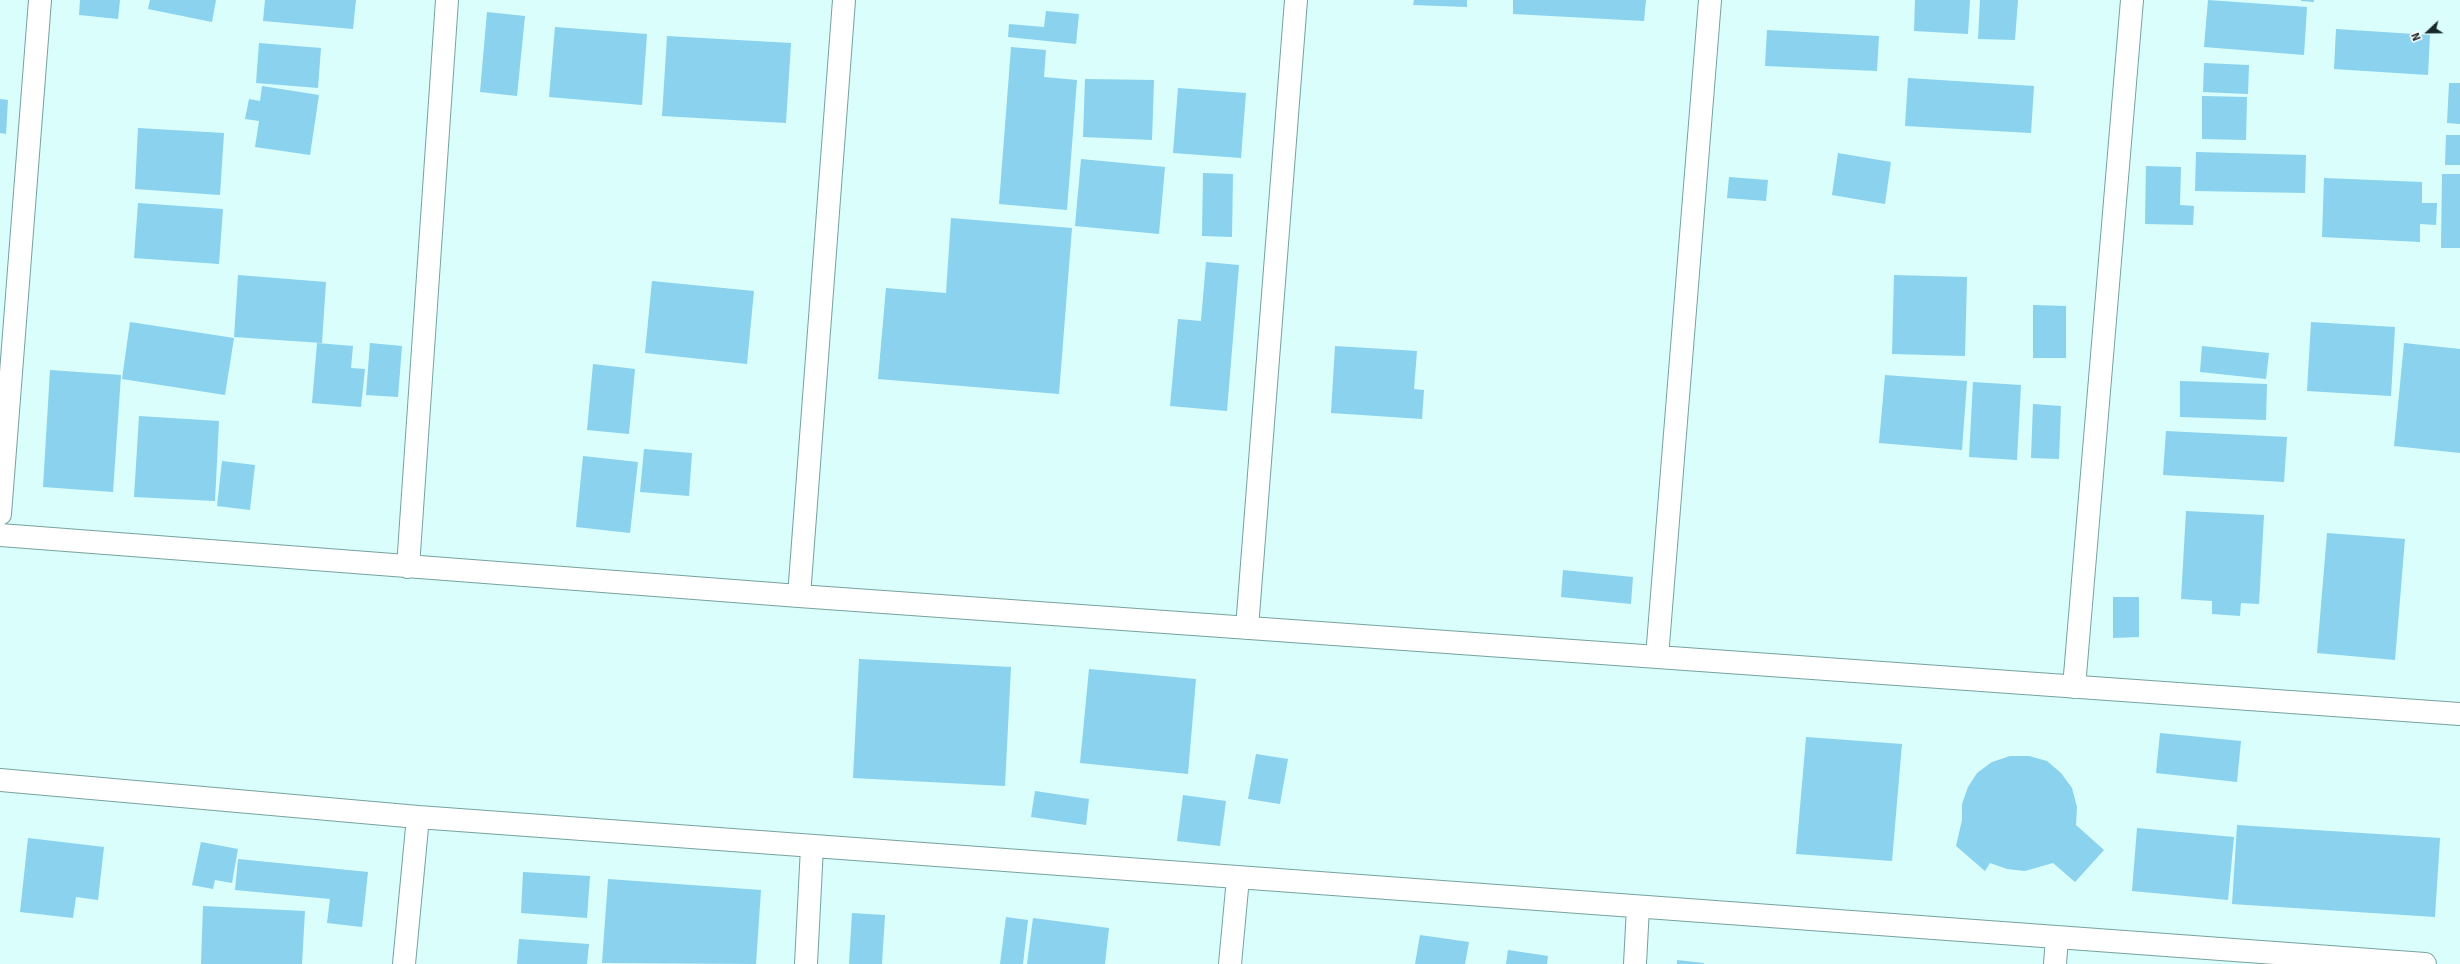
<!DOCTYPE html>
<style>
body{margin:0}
#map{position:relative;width:2460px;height:964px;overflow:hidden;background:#d9fefb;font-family:Signika,sans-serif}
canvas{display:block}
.north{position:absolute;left:2408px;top:12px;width:40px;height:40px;-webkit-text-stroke:3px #fff;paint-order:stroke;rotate:248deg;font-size:11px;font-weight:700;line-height:16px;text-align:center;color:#162827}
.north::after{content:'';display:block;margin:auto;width:14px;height:18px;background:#162827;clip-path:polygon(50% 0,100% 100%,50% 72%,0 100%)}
</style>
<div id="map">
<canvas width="2460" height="964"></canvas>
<div class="north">N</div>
</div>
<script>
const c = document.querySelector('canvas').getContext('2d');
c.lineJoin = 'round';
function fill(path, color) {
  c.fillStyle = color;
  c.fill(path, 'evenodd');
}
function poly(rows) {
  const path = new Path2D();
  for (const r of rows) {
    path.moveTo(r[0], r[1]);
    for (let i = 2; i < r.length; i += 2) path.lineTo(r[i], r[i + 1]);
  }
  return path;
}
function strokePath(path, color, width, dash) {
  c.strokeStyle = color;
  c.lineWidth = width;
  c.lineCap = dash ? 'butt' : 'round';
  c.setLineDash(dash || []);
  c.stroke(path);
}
fill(poly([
 [80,0,120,0,118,19,79,15],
 [150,0,216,0,212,22,148,9],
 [265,0,356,0,353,29,263,21],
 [1414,0,1467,0,1467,7,1413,5],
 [1513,0,1646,0,1644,21,1513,14],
 [1915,0,1970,0,1968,34,1914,31],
 [1980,0,2018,0,2015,40,1978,39],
 [2208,0,2307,7,2304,55,2204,47],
 [2301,0,2314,0,2314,2,2301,1],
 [1046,11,1079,14,1076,44,1008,37,1009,24,1044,27],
 [487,12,525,16,517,96,480,92],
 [555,27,647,34,642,105,549,97],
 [2336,29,2430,35,2428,75,2334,69],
 [1767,30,1879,36,1877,71,1765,66],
 [667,36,791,43,786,123,662,116],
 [259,43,321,48,318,88,256,83],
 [1011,47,1046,50,1044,77,1077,80,1067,210,999,204],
 [2204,63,2249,65,2248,94,2203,92],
 [1908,78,2034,86,2031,133,1905,126],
 [1085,79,1154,80,1152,140,1083,137],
 [2449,83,2460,83,2460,124,2447,123],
 [262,86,319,95,310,155,255,147,259,121,245,119,249,99,260,101],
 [1178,88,1246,93,1241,158,1173,153],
 [2202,96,2247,97,2246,140,2202,139],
 [0,99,8,100,6,134,0,133],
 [138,128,224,133,220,195,135,189],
 [2446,135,2460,135,2460,165,2445,165],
 [2196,152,2306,155,2305,193,2195,191],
 [1838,153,1891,162,1885,204,1832,195],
 [1081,159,1165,167,1159,234,1075,226],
 [2146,166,2181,167,2180,205,2194,206,2193,225,2145,224],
 [1203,173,1233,174,1232,237,1202,236],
 [2442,174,2460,174,2460,248,2441,248],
 [1729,177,1768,180,1766,201,1727,198],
 [2324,178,2422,182,2422,203,2437,203,2436,225,2420,224,2420,242,2322,237],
 [138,203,223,209,219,264,134,258],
 [951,218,1072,228,1059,394,878,379,886,288,946,293],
 [1206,262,1239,265,1227,411,1170,406,1178,319,1201,321],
 [238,275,326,282,322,343,234,337],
 [1894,275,1967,277,1965,356,1892,354],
 [652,281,754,291,747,364,645,353],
 [2033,305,2066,306,2066,358,2033,358],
 [130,322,234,338,225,395,122,379],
 [2311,322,2395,327,2391,396,2307,391],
 [317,343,353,346,351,368,365,369,361,407,312,403],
 [370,343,402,346,398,397,366,395],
 [2404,343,2460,349,2460,453,2394,446],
 [1335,346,1417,351,1414,389,1424,390,1422,419,1331,413],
 [2202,346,2269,353,2266,379,2200,372],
 [593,364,635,369,629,434,587,430],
 [50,370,121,375,113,492,43,487],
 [1885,375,1967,381,1962,450,1879,443],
 [2180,381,2267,384,2266,420,2180,417],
 [1973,382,2021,385,2017,460,1969,457],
 [2033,404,2061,406,2059,459,2031,458],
 [139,416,219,421,215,501,134,497],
 [2166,431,2287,437,2284,482,2163,475],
 [644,449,692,453,689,496,640,492],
 [583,456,638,462,630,533,576,527],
 [222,461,255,465,250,510,217,506],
 [2186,511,2264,515,2259,604,2241,603,2240,616,2212,614,2212,601,2181,599],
 [2327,533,2405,539,2395,660,2317,653],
 [1563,570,1633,577,1631,604,1561,597],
 [2113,597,2139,597,2139,637,2113,638],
 [859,659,1011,667,1005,786,853,778],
 [1089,669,1196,679,1188,774,1080,763],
 [2160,733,2241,741,2237,782,2156,773],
 [1806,737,1902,744,1892,861,1796,854],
 [1256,754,1288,759,1280,804,1248,799],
 [2010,756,2029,756,2047,761,2061,773,2072,788,2077,807,2076,825,2104,850,2075,882,2053,863,2025,871,2007,869,1990,863,1985,871,1956,846,1962,820,1962,804,1968,787,1977,773,1992,762],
 [1035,791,1089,799,1086,825,1031,817],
 [1183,795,1226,801,1220,846,1177,841],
 [2237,825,2440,838,2435,917,2232,904],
 [2137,828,2234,837,2228,900,2132,891],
 [28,838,104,847,98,900,76,897,73,918,20,912],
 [201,842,238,849,232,883,215,880,213,889,192,885],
 [238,859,368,872,362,927,327,923,330,899,235,890],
 [523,872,590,876,587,918,521,913],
 [608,879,761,890,756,964,602,963],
 [203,906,305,911,302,964,201,964],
 [852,913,885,915,882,964,849,964],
 [1006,917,1028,920,1023,964,1000,964],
 [1033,918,1109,928,1105,964,1027,964],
 [1420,935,1469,942,1465,964,1415,964],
 [519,939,589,944,587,964,517,964],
 [1508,950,1548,956,1547,964,1506,964],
 [1677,960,1704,963,1704,964,1677,964]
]), '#8ad2ed');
const minor = poly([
 [0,514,40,0],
 [0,535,799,596,2460,714],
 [408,567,447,0],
 [799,596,844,0],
 [1247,628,1296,0],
 [1657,657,1710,0],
 [2074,687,2132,0],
 [0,780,418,817,2425,964],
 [404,964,418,817],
 [806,964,812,847],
 [1230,964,1238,878],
 [1635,964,1638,907],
 [2055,964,2057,937]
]);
strokePath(minor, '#76a29e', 24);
strokePath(minor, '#fff', 22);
</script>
